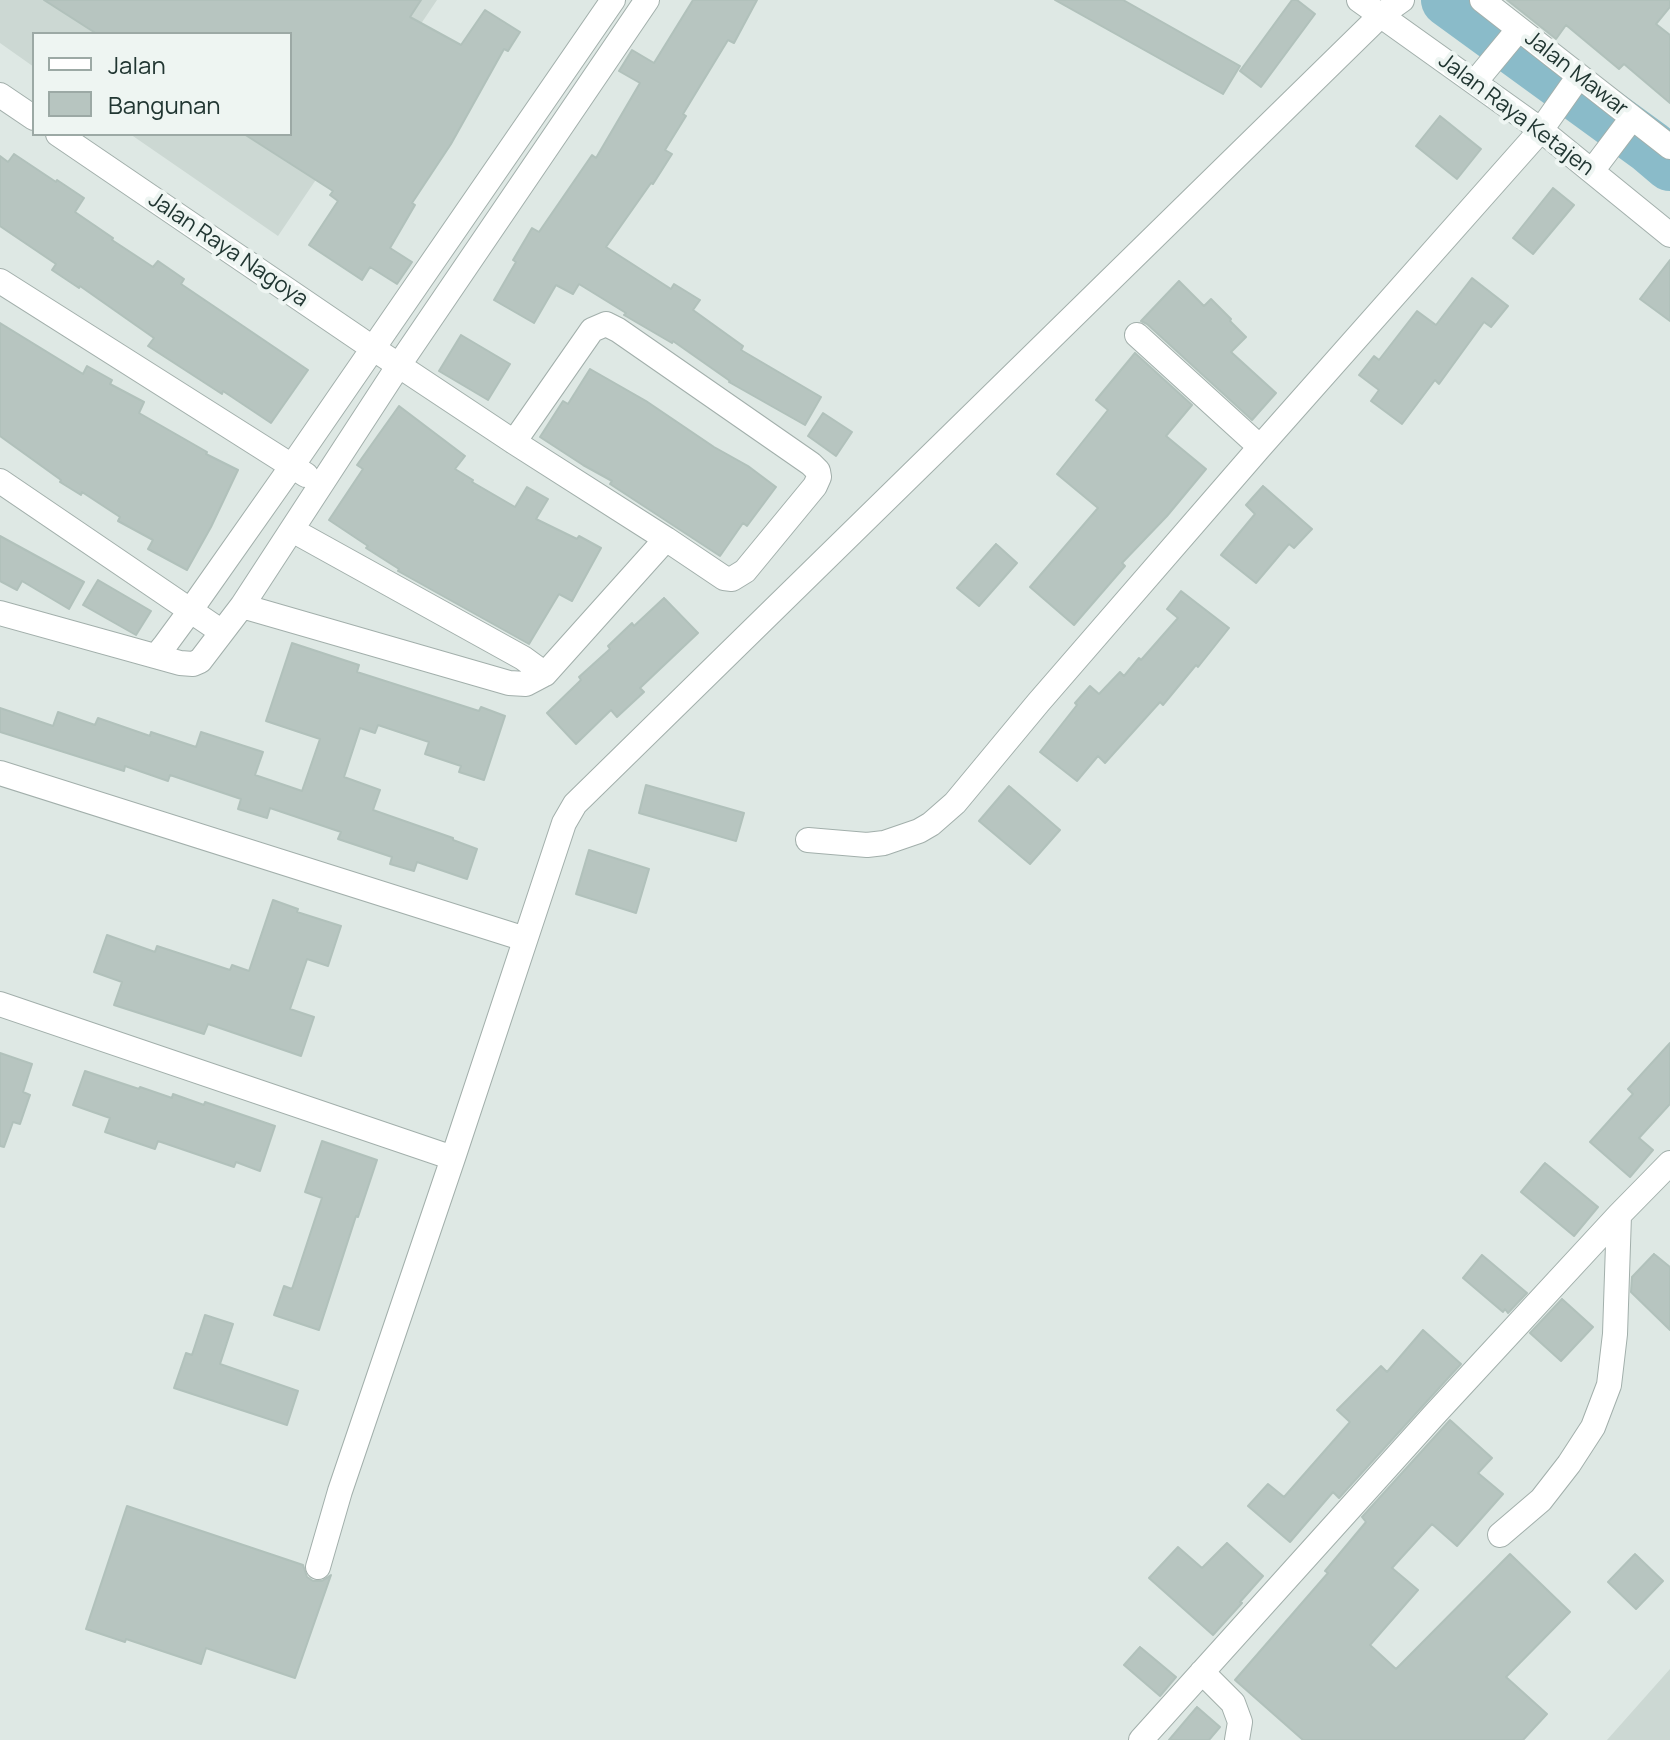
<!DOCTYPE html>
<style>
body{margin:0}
#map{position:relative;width:1670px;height:1740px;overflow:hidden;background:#dee8e4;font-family:Manrope,sans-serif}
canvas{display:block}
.legend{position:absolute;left:32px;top:32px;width:260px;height:104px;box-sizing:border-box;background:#eef5f2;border:2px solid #9ca9a5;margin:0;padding:10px 14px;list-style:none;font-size:24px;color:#213632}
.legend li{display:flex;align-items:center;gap:16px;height:40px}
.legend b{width:40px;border:2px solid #9ca9a5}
</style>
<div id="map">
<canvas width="1670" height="1740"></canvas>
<ul class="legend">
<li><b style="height:10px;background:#fff"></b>Jalan</li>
<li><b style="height:22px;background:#b7c5c0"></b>Bangunan</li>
</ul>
</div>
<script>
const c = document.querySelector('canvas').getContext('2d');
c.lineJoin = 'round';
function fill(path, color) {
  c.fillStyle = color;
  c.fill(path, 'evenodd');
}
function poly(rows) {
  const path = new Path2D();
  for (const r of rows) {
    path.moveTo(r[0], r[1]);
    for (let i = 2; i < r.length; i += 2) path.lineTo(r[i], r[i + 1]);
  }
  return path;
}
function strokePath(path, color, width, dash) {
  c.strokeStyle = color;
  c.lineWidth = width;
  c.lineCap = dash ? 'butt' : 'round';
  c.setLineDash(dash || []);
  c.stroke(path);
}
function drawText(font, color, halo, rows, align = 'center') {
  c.font = font + ' Manrope,sans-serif';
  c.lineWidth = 8;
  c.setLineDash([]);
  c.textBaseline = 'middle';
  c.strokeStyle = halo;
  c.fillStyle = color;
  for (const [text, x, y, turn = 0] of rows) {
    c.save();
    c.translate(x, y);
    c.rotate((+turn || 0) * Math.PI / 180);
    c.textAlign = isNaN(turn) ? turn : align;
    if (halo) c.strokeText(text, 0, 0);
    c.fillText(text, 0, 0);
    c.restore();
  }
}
fill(poly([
 [0,0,437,0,278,236,130,134,290,134,290,34,34,34,34,67,0,43],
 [1670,1669,1670,1740,1607,1740]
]), '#ccd8d3');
strokePath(poly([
 [1448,0,1650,147,1670,164]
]), '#8abbc9', 54);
const building = poly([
 [44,0,421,0,410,17,461,45,485,10,520,32,508,51,504,49,451,144,412,203,415,205,390,248,412,262,397,284,370,267,362,280,309,245,338,201,330,195,333,191,244,134,290,134,290,34,97,34,44,0],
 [693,0,757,0,734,43,728,40,683,114,686,116,665,150,672,154,653,184,651,183,606,247,671,289,674,284,700,300,693,310,743,346,741,350,821,397,805,425,729,382,730,381,673,341,672,343,624,315,626,313,579,284,573,294,556,285,534,323,494,300,516,262,513,260,532,228,539,232,592,155,596,158,640,83,619,71,632,50,654,63,693,0],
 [1055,0,1123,0,1240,66,1223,94,1055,0],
 [1292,0,1297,0,1315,14,1261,87,1240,71,1292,0],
 [1507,0,1670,0,1670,7,1656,24,1670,35,1670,103,1624,64,1619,69,1566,25,1556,39,1507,0],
 [1440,116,1481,149,1457,179,1416,146,1440,116],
 [14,154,56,182,57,180,84,198,75,212,113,238,112,240,153,267,158,261,184,279,181,284,308,370,271,423,223,391,222,394,148,346,154,338,80,286,79,288,52,270,56,264,0,226,0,156,8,162,14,154],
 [1553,188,1574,205,1533,254,1513,238,1553,188],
 [1670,260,1670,321,1640,299,1670,260],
 [1472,278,1508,306,1491,327,1484,322,1439,384,1435,380,1402,424,1371,401,1379,390,1359,375,1374,356,1379,360,1417,311,1436,325,1472,278],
 [1179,281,1204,306,1211,299,1231,319,1230,321,1246,337,1231,352,1276,393,1252,420,1147,324,1141,321,1179,281],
 [0,323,83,374,87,366,112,380,110,384,144,402,139,413,207,452,206,454,238,470,211,527,187,570,148,549,153,540,118,521,120,517,82,492,81,495,60,482,61,480,0,436,0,323],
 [461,335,510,364,488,400,439,371,461,335],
 [1135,353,1192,405,1166,436,1206,469,1167,516,1122,563,1125,566,1074,625,1030,587,1098,508,1057,474,1108,410,1096,400,1135,353],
 [590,369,646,401,714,447,748,466,776,487,747,526,743,523,720,556,610,484,612,481,583,465,540,437,563,401,568,404,590,369],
 [399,406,465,456,455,469,473,480,472,482,515,507,527,487,548,499,536,519,577,539,579,536,601,548,572,601,559,594,529,644,398,571,399,569,366,548,368,546,329,520,363,469,357,465,399,406],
 [823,413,852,432,836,456,808,436,823,413],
 [1263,486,1312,529,1294,548,1289,544,1256,583,1221,555,1255,514,1246,505,1263,486],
 [0,536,84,582,69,609,22,581,17,590,0,581,0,536],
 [996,544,1017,563,979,606,957,588,996,544],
 [98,580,151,611,136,635,83,605,98,580],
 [1181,591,1229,628,1198,667,1196,665,1163,705,1160,702,1105,763,1098,756,1077,781,1040,752,1077,705,1075,703,1090,686,1099,694,1120,672,1124,676,1139,658,1141,660,1178,618,1167,609,1181,591],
 [664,598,698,633,640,688,644,692,617,717,611,710,576,744,547,713,581,680,579,677,610,649,608,646,632,623,634,626,664,598],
 [292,643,359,665,357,672,479,711,481,707,505,716,484,780,459,772,461,766,425,754,429,742,378,725,375,733,360,728,344,777,380,790,373,810,453,838,453,840,477,849,467,879,417,862,414,871,390,864,392,857,338,839,341,832,270,808,267,818,238,809,241,799,170,775,168,781,125,766,124,771,0,732,0,708,53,726,58,712,95,725,98,718,150,736,151,732,196,747,201,732,263,752,255,775,302,791,320,739,266,721,292,643],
 [646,785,744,813,736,841,639,813,646,785],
 [1009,786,1060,830,1030,864,979,821,1009,786],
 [589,850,649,869,636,913,576,894,589,850],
 [273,900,298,909,297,912,341,926,328,966,307,959,290,1009,314,1017,301,1056,208,1024,204,1034,114,1005,122,982,94,972,107,935,155,952,157,946,230,970,232,965,249,971,273,900],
 [1670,1043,1670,1104,1639,1138,1653,1150,1630,1177,1590,1142,1633,1094,1628,1089,1670,1043],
 [0,1053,32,1064,23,1092,30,1095,20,1124,13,1122,4,1147,0,1146,0,1053],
 [85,1071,139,1089,140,1087,172,1098,173,1094,204,1105,205,1102,275,1126,260,1171,236,1162,234,1167,158,1141,155,1149,105,1132,110,1118,73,1105,85,1071],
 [322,1141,377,1160,358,1217,356,1216,319,1330,274,1315,284,1286,292,1289,322,1198,305,1192,322,1141],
 [1545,1163,1598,1207,1574,1236,1521,1192,1545,1163],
 [1654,1254,1670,1267,1670,1330,1631,1292,1632,1277,1654,1254],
 [1482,1255,1527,1293,1508,1313,1505,1309,1503,1312,1463,1278,1482,1255],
 [1562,1299,1593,1327,1561,1361,1530,1333,1562,1299],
 [205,1315,233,1324,220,1364,298,1391,287,1425,174,1388,186,1353,192,1355,205,1315],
 [1423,1330,1461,1364,1339,1498,1333,1492,1290,1542,1248,1506,1268,1484,1284,1497,1350,1422,1337,1410,1381,1366,1387,1372,1423,1330],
 [1450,1420,1492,1458,1478,1473,1503,1494,1457,1546,1432,1524,1392,1568,1418,1590,1370,1645,1396,1669,1510,1554,1570,1612,1506,1677,1547,1714,1523,1740,1303,1740,1235,1680,1328,1573,1325,1571,1366,1522,1362,1517,1450,1420],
 [127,1506,303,1565,307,1577,313,1581,322,1581,331,1575,295,1678,206,1648,201,1664,126,1639,125,1642,86,1629,127,1506],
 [1227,1543,1263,1576,1240,1602,1242,1603,1213,1635,1149,1578,1178,1547,1202,1568,1227,1543],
 [1635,1554,1663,1581,1636,1609,1608,1582,1635,1554],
 [1140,1647,1176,1677,1160,1696,1124,1665,1140,1647],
 [1197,1707,1220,1727,1209,1740,1169,1740,1197,1707]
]);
fill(building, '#b7c5c0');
strokePath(building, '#b1c1bb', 2);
const minor = poly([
 [1359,0,1541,130,1670,235],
 [1482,0,1670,147],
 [1475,82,1518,30],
 [0,95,34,118],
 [58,134,374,349,514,442,666,539,724,578,732,579,745,571,815,486,819,477,818,471,811,464,618,330,606,324,592,330,514,442],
 [1592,171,1632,118],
 [0,281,306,475],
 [1137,335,1260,447],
 [0,481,222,632],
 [292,530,523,658,545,674],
 [242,606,509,683,526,684,545,674,666,539],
 [0,613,180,663,193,664,200,661,242,606,399,365,647,0],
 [156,656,165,645,190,611,292,466,613,0],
 [0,773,525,939],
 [808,840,867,845,884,843,919,831,931,824,955,803,1038,703,1260,447,1541,130,1579,76],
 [0,1004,453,1158],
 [1500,1535,1541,1500,1569,1464,1593,1427,1609,1385,1615,1334,1619,1215],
 [318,1567,340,1491,453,1158,564,823,575,804,1381,15,1402,0],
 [1202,1672,1233,1703,1240,1722,1237,1740],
 [1141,1740,1434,1415,1619,1215,1670,1163]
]);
strokePath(minor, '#a2afab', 26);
strokePath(minor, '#fff', 24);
drawText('22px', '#213632', '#eef5f2', [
 ["Jalan Mawar",1576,74,38],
 ["Jalan Raya Ketajen",1516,115,37],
 ["Jalan Raya Nagoya",228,250,34]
]);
</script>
